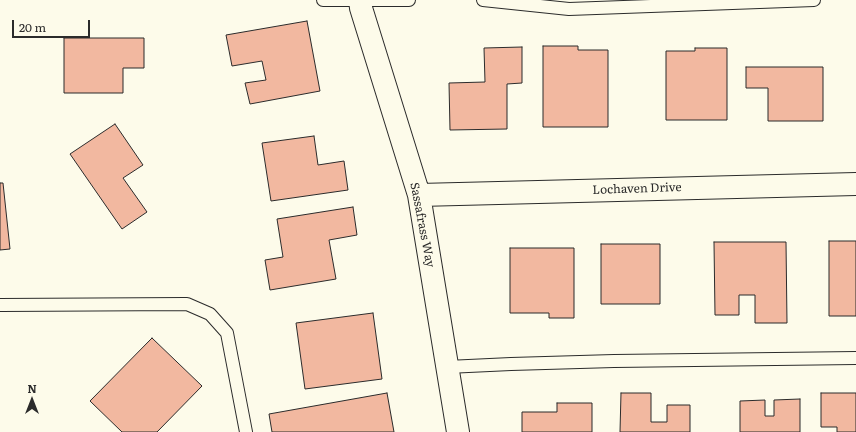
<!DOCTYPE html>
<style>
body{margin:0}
#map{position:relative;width:856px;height:432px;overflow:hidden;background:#fdfbea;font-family:Literata,serif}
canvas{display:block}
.north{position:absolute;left:12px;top:380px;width:40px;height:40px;-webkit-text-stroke:3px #fdfbea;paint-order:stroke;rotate:0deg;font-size:11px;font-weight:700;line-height:16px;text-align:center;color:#2b2b2b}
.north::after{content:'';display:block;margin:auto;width:14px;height:18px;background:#2b2b2b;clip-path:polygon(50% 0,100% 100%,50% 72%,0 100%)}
.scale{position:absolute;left:12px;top:20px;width:78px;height:18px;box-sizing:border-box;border:2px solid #2b2b2b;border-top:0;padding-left:5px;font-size:12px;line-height:14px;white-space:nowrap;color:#2b2b2b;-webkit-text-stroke:3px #fdfbea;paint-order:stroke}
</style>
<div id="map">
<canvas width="856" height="432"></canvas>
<div class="north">N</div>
<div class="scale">20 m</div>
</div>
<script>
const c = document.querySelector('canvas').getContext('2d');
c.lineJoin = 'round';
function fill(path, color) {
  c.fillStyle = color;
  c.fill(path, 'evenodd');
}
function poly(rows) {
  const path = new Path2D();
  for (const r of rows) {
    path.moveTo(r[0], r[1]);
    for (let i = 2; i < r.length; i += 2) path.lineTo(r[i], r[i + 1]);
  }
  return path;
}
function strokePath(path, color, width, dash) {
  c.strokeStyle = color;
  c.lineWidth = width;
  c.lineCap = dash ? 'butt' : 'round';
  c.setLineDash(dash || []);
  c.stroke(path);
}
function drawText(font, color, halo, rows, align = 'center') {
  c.font = font + ' Literata,serif';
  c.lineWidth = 3;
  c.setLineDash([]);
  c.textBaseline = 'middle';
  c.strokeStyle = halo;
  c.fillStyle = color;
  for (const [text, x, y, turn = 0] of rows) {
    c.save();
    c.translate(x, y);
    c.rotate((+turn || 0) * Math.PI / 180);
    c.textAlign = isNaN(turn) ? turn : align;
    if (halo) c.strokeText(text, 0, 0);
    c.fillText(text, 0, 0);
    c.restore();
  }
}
const building = poly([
 [307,21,320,91,250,104,245,83,266,80,262,61,232,66,226,35,307,21],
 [64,38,144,38,144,68,123,68,123,93,64,93,64,38],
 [543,46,578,46,578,50,608,50,608,127,543,127,543,46],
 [522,47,522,83,507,84,507,129,450,130,449,83,485,82,484,48,522,47],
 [695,48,727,48,727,120,666,120,666,51,695,51,695,48],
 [746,67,823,67,823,121,768,121,768,88,746,88,746,67],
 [115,124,143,165,123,178,147,212,122,229,70,154,115,124],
 [314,136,318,165,344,161,348,190,271,201,262,143,314,136],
 [0,183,3,183,10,249,0,250,0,183],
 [353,207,357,235,329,240,336,279,270,290,265,260,283,257,277,219,353,207],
 [829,241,856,241,856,316,829,316,829,241],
 [714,242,786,242,787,323,755,323,755,295,739,295,739,315,715,315,714,242],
 [601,244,660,244,660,304,601,304,601,244],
 [510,248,574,248,574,318,549,318,549,313,510,313,510,248],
 [373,313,382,379,305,389,296,323,373,313],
 [152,338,202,386,157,432,122,432,90,401,152,338],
 [387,393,394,432,272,432,269,414,387,393],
 [621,393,651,393,651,422,667,422,667,405,690,405,690,432,620,432,621,393],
 [821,393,856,393,856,432,837,432,837,427,821,427,821,393],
 [800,399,800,432,740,432,740,401,765,400,765,416,774,416,774,400,800,399],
 [557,403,592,403,592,432,522,432,522,412,557,412,557,403]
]);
fill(building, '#f2b8a0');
strokePath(building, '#2b2b2b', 1);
const service = poly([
 [323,0,409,0],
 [483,0,569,9,814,0],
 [0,305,187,304,210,314,227,333,246,432],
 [447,367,511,364,614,361,856,358]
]);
const minor = poly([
 [360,0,361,8,419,195,458,432],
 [419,195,856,184]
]);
strokePath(service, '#2b2b2b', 14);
strokePath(minor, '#2b2b2b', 24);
strokePath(service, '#fdfbea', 12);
strokePath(minor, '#fdfbea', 22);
drawText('12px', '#2b2b2b', '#fdfbea', [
 ["Lochaven Drive",637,189,-2],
 ["Sassafrass Way",422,225,79]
]);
</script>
